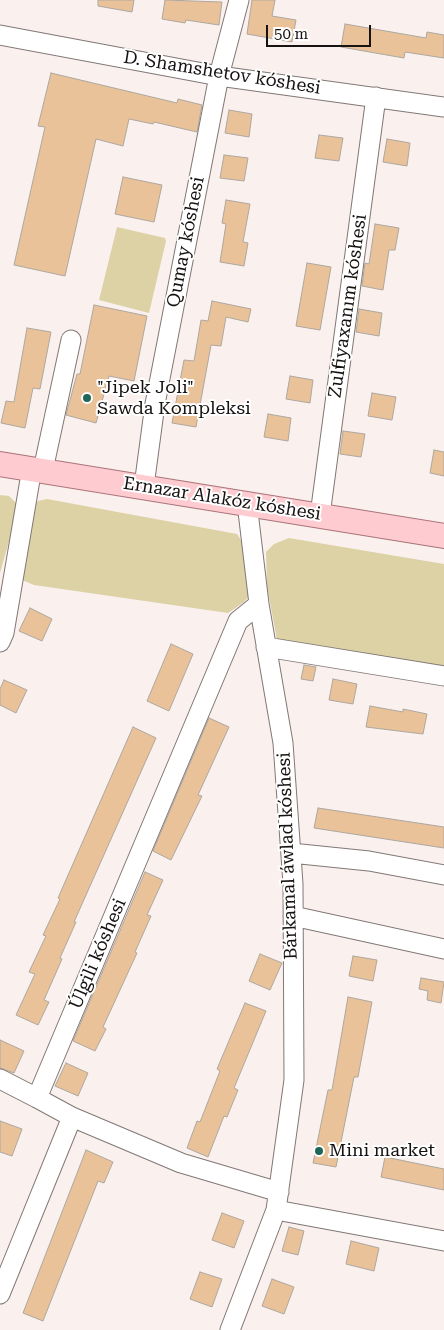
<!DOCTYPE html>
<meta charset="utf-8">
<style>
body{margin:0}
#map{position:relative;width:444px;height:1330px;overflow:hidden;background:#faf0ed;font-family:"Roboto Serif",serif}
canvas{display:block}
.scale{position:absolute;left:266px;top:25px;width:105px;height:22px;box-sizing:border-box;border:2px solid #151211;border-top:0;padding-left:6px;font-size:15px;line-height:18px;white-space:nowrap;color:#151211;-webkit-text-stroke:4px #fff;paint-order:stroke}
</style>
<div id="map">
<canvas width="444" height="1330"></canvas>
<div class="scale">50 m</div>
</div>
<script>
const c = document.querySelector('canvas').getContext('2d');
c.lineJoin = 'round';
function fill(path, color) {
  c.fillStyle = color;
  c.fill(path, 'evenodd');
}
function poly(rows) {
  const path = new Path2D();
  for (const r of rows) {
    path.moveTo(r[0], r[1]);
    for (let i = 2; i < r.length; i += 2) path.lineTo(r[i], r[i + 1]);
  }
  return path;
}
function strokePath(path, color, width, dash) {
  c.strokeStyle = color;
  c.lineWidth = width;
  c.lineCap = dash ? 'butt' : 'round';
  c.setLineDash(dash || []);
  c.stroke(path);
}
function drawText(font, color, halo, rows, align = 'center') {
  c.font = font + ' "Roboto Serif",serif';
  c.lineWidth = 4;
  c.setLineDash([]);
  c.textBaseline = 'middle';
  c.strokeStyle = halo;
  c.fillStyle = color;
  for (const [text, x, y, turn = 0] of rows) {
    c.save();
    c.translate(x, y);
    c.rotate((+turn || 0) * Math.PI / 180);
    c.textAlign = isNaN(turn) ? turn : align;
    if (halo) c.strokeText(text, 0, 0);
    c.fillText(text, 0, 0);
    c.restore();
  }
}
fill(poly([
 [117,227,165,238,166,241,149,313,99,300],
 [0,495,9,496,17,504,17,513,0,573],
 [47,499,237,534,246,548,250,595,244,602,228,613,34,585,22,580,31,506,38,501],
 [289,538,444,564,444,666,277,640,267,586,266,552,274,544]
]), '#ddd2a5');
const building = poly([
 [98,0,134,0,132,12,98,6,98,0],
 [165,0,222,2,219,25,186,20,185,23,162,19,165,0],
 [252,0,275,0,272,16,296,20,292,42,247,34,252,0],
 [345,24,426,38,427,32,444,35,444,58,405,52,404,58,341,47,345,24],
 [51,73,177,103,178,99,202,105,197,132,154,122,153,124,129,119,123,146,96,139,65,276,14,265,45,127,38,126,51,73],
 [229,110,252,114,249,137,225,133,229,110],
 [319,135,343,138,339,161,315,158,319,135],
 [387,139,410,143,407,166,383,162,387,139],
 [224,155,248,158,244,181,220,178,224,155],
 [123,177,162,185,154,222,115,214,123,177],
 [226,200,250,204,243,242,248,243,244,266,220,262,226,224,222,223,226,200],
 [375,224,399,228,395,250,389,250,383,290,362,286,365,263,369,264,375,224],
 [307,263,331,267,320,330,296,326,307,263],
 [212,301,251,309,248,322,226,317,221,346,211,345,196,427,172,423,184,360,194,361,201,320,208,321,212,301],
 [94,305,147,316,134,381,109,376,96,423,66,415,77,374,80,374,94,305],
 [359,309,382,313,379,336,356,332,359,309],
 [27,328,51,332,40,389,33,388,25,428,1,423,6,401,14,402,27,328],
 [290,376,313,380,310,403,286,399,290,376],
 [372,393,396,397,392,420,368,416,372,393],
 [268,414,291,418,288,441,264,437,268,414],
 [343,431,365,434,361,457,340,454,343,431],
 [434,450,444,452,444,476,430,473,434,450],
 [30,608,52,619,42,641,19,631,30,608],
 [171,644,193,654,169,711,147,701,171,644],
 [304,665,316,667,313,681,301,679,304,665],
 [333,679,357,684,353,704,329,700,333,679],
 [4,680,27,690,16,713,0,705,0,689,4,680],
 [370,706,403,712,403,709,427,714,423,734,366,727,370,706],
 [209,718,229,727,198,795,202,796,171,860,153,851,209,718],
 [133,727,156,738,74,922,76,922,60,958,62,959,44,1000,49,1002,38,1025,16,1015,35,974,29,972,46,936,43,935,60,899,58,898,133,727],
 [318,808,444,827,444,848,314,828,318,808],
 [145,872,163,880,147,915,151,916,135,952,137,953,103,1027,106,1029,95,1051,73,1041,145,872],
 [260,954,282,963,270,990,249,981,260,954],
 [353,956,377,960,373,981,349,976,353,956],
 [421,978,444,982,441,1003,427,1000,428,991,419,989,421,978],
 [348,997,372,1002,358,1077,354,1077,336,1167,313,1163,328,1090,332,1090,348,997],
 [245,1003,266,1011,234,1088,238,1090,227,1117,224,1116,208,1157,187,1148,197,1121,200,1122,220,1071,217,1069,245,1003],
 [0,1040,24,1051,14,1073,0,1068,0,1040],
 [66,1063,88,1073,78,1096,55,1086,66,1063],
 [0,1121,22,1129,12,1156,0,1152,0,1121],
 [86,1150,113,1162,104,1183,98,1181,43,1321,23,1313,86,1150],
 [385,1157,444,1169,444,1190,381,1177,385,1157],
 [222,1213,244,1221,234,1248,212,1240,222,1213],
 [289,1227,304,1231,298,1255,282,1251,289,1227],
 [351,1241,379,1248,374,1271,346,1264,351,1241],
 [200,1272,222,1279,212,1307,190,1299,200,1272],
 [272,1279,294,1287,284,1314,262,1306,272,1279]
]);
fill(building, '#e9c299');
strokePath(building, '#ada7a0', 1);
const minor = poly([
 [0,35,219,76,444,107],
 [43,470,71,340],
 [144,486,155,404,219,76,239,0],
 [320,515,376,97],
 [0,642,4,633,32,468],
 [266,647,444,676],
 [291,853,369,861,444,875],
 [293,916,444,949],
 [0,1079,37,1098],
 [72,1117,181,1163,279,1192],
 [276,1210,444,1241],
 [0,1294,72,1117,37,1098,238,621,259,604],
 [230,1330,276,1210,294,1080,293,884,283,743,259,604,247,503]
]);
const major = poly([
 [0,464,444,536]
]);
strokePath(minor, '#817876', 21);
strokePath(major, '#aa7479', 26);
strokePath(minor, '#fff', 19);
strokePath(major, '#fdcbd0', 24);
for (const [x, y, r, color] of [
 [87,398,5,"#206658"],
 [319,1151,5,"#206658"]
]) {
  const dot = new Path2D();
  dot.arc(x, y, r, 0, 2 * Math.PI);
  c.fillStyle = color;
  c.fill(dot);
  strokePath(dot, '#fff', 2);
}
drawText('18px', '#151211', '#fff', [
 ["D. Shamshetov kóshesi",222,73,9],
 ["Qumay kóshesi",186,242,-79],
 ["Zulfiyaxanım kóshesi",348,306,-82],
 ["Ernazar Alakóz kóshesi",222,499,9],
 ["Bárkamal áwlad kóshesi",288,856,-92],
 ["Úlgili kóshesi",98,954,-67]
]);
drawText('18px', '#151211', '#fff', [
 ["\"Jipek Joli\"",97,388],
 ["Sawda Kompleksi",97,409],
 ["Mini market",329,1151]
], 'left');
</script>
